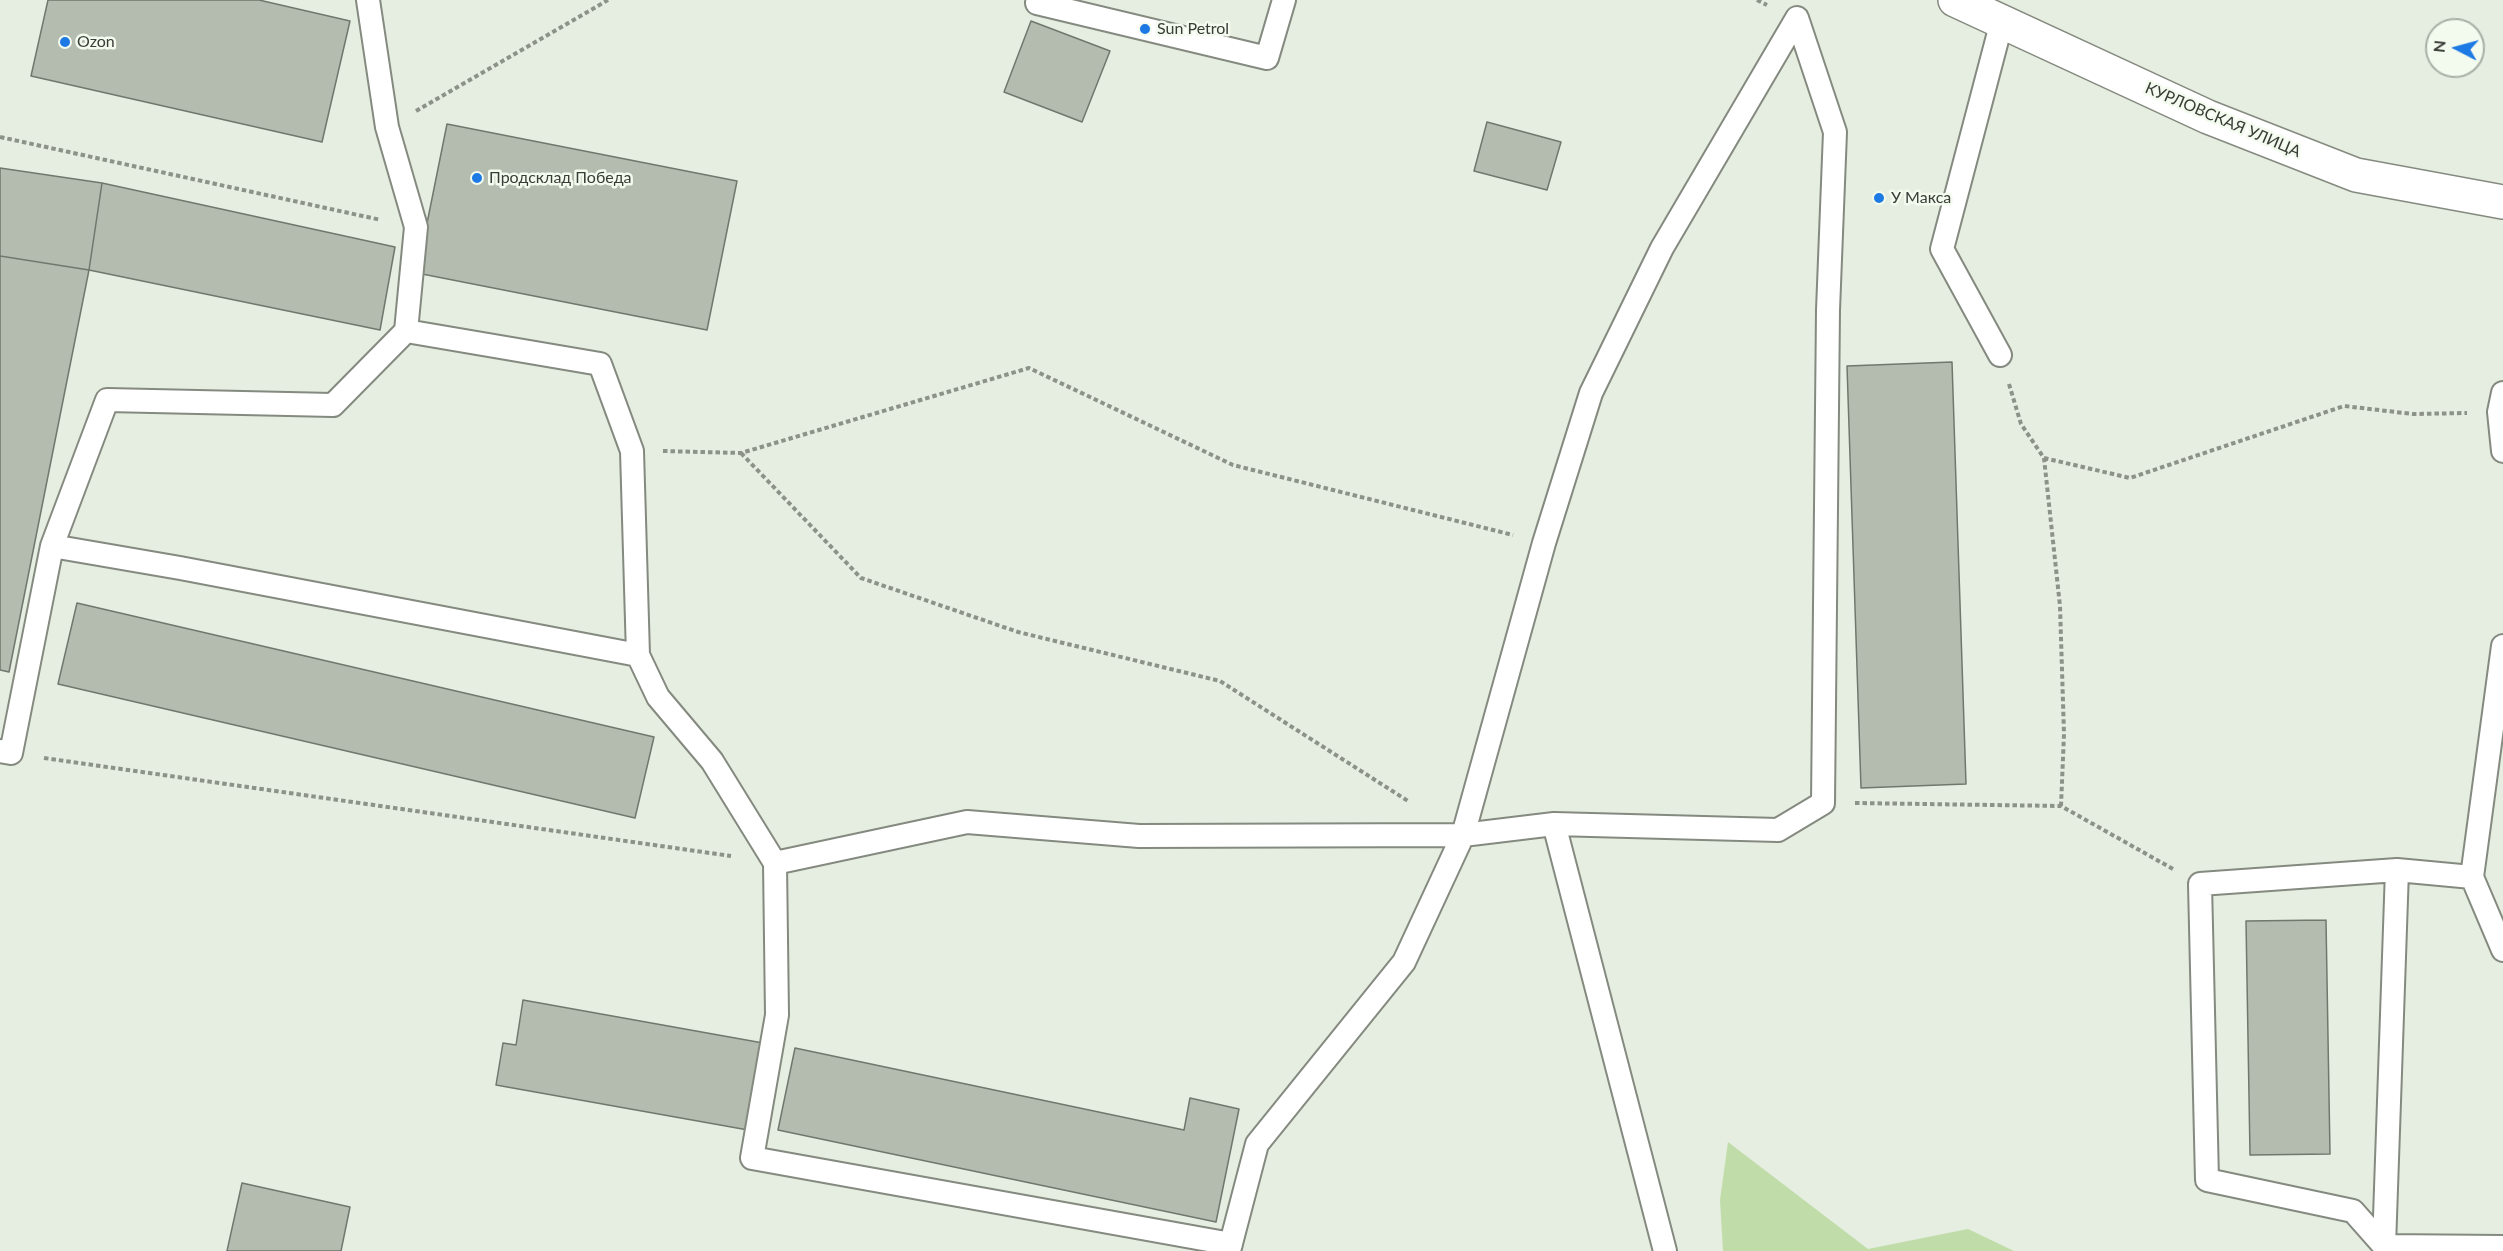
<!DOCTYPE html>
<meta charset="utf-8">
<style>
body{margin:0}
#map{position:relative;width:2503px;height:1251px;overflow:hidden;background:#e6ede1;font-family:Lato,sans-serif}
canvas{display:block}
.north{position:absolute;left:2425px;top:18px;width:60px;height:60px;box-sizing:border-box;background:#f3fbee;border:2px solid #a9afa5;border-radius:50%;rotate:276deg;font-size:16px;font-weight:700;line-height:24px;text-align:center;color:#393c37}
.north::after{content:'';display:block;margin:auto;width:21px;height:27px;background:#1d7ae4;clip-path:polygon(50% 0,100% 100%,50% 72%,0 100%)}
</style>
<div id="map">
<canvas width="2503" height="1251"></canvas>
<div class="north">N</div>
</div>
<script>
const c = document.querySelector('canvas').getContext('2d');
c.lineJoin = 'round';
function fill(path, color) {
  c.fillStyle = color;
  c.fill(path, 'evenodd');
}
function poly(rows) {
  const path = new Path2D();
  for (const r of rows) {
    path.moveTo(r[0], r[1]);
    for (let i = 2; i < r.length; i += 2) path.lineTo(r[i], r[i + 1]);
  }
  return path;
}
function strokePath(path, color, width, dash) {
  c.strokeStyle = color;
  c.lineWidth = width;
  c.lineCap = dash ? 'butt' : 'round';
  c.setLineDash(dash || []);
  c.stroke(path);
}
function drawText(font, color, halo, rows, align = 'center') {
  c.font = font + ' Lato,sans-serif';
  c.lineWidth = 5;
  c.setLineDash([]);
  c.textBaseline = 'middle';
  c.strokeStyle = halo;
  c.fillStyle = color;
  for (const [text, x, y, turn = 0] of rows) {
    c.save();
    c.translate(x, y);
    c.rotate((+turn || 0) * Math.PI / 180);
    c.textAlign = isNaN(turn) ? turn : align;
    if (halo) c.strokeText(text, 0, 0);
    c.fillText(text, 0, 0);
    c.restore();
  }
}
fill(poly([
 [1728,1142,1868,1249,1968,1229,2014,1251,1723,1251,1720,1200]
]), '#c0dda9');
const building = poly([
 [48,0,259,0,350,21,322,142,31,76,48,0],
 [1031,21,1110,51,1082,122,1004,92,1031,21],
 [1487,122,1561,142,1547,190,1474,171,1487,122],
 [447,124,737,181,707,330,417,273,447,124],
 [0,168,102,183,89,270,0,256,0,168],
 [102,183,395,247,380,330,89,270,102,183],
 [0,256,89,270,9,672,0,670,0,256],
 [1952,362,1966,784,1861,788,1847,366,1952,362],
 [77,603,654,737,635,818,58,684,77,603],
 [2326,920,2330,1154,2250,1155,2246,921,2326,920],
 [523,1000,763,1043,748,1130,496,1085,503,1043,516,1045,523,1000],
 [795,1048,1184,1130,1190,1098,1239,1109,1216,1222,778,1130,795,1048],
 [242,1183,350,1207,341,1251,227,1251,242,1183]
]);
fill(building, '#b4bbaf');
strokePath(building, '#71776d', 1.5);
const service = poly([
 [368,0,387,127,416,227,406,331,600,364,632,451,638,655,658,697,712,761,775,863,777,1015,752,1158,1231,1244],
 [1038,0,1037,3,1267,58,1284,0],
 [2000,355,1942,249,2002,21],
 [2503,393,2499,412,2503,451],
 [52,546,107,400,333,405,406,331],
 [2503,646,2472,877,2503,950],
 [0,751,11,753,52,546,180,568,638,655],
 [775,863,967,822,1139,836,1463,835,1554,824,1665,1251],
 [2472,877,2397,870,2200,884,2207,1180,2353,1211,2384,1246,2503,1247],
 [2384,1246,2397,870],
 [1229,1251,1257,1144,1404,962,1463,835,1544,543,1591,393,1662,248,1797,18,1835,132,1828,310,1823,803,1778,830,1554,824]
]);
const secondary = poly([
 [1955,0,2208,117,2356,175,2503,202]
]);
strokePath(service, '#848a7f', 26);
strokePath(secondary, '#848a7f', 36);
strokePath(poly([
 [1757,0,1767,5],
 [416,111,608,0],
 [0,137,381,220],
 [2009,384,2021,424,2044,458,2060,606,2064,734,2061,806],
 [663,451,741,453,1029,368,1233,465,1513,535],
 [741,453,861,578,1018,632,1220,681,1408,801],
 [2044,458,2130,478,2344,406,2413,414,2467,413],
 [44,758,731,856],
 [1855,803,2061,806,2173,869]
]), '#8d9289', 4, [4.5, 3]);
strokePath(service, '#fff', 22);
strokePath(secondary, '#fff', 33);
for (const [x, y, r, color] of [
 [1145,29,6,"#1d7ae4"],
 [65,42,6,"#1d7ae4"],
 [477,178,6,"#1d7ae4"],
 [1879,198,6,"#1d7ae4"]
]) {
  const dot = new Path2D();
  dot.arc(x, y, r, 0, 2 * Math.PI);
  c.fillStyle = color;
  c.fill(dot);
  strokePath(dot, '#f3fbee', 2);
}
drawText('16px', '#393c37', '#f3fbee', [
 ["Sun Petrol",1157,29],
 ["Ozon",77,42],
 ["Продсклад Победа",489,178],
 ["У Макса",1891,198]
], 'left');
drawText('16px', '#393c37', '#f3fbee', [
 ["КУРЛОВСКАЯ УЛИЦА",2223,120,23]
]);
</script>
